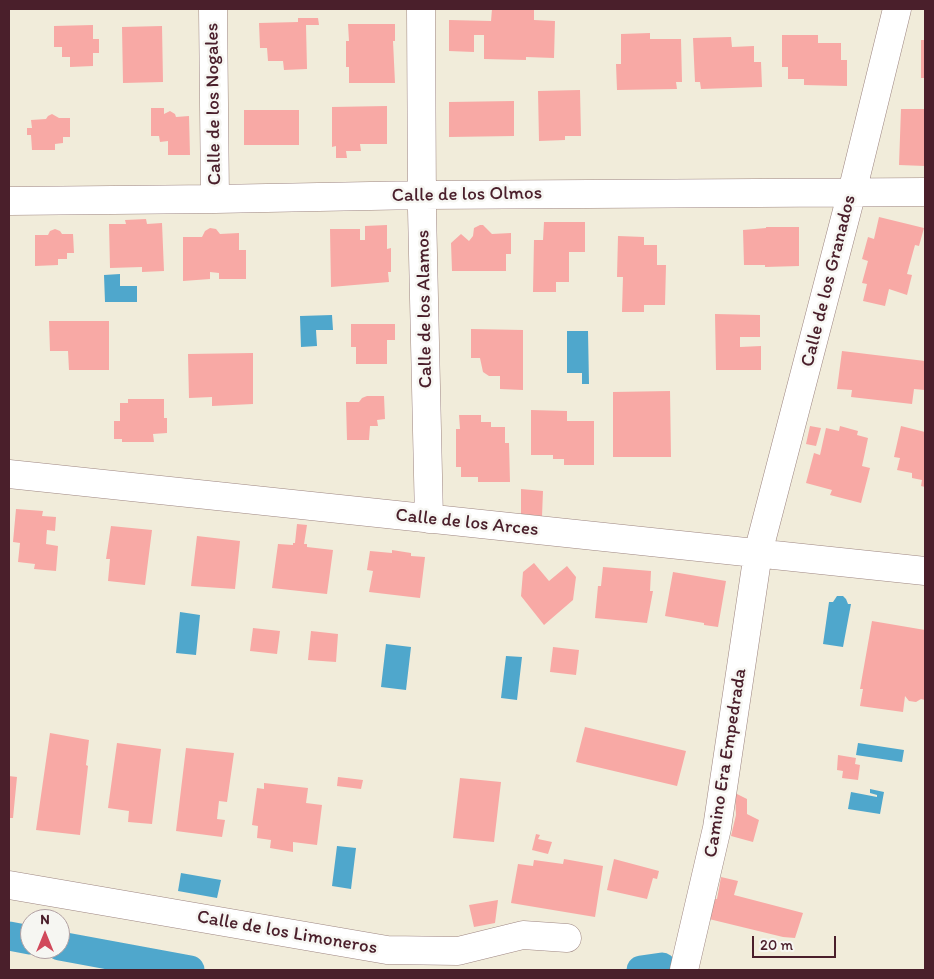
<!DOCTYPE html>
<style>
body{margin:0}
#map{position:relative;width:934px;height:979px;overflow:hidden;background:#f1ecda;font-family:Itim,sans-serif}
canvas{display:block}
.frame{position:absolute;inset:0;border:10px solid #4a1f2b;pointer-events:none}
.north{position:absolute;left:20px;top:909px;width:50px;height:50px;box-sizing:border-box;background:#f6f6f2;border:1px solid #b1a0a2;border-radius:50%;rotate:0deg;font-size:14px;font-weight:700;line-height:20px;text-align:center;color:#4a1f2b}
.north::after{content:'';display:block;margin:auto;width:18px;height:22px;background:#d1495b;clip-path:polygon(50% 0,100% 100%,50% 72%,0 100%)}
.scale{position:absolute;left:752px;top:936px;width:84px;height:22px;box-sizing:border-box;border:2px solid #4a1f2b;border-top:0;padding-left:6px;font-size:15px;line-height:18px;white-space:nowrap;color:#4a1f2b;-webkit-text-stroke:4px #f6f6f2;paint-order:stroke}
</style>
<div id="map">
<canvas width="934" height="979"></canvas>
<div class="frame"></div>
<div class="north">N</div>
<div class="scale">20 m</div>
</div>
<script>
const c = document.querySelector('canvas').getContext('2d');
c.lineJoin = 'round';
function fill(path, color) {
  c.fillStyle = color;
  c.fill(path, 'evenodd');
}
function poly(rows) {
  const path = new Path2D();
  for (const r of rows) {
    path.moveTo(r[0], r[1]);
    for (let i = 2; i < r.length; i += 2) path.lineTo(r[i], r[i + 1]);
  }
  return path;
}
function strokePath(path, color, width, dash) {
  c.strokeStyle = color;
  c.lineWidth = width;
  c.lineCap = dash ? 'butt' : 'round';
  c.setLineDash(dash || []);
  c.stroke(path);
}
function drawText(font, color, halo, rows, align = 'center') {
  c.font = font + ' Itim,sans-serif';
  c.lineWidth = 5;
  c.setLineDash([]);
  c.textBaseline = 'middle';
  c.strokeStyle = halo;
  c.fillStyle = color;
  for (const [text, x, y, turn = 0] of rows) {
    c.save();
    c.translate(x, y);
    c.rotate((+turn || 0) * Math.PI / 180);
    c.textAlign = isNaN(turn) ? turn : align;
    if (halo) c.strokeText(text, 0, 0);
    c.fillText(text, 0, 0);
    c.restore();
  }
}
fill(poly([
 [120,274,120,286,137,286,137,302,105,302,104,275],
 [332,315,333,330,316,330,317,346,301,347,300,316],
 [567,331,588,331,589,384,582,384,582,373,567,373],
 [837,596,843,596,846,599,848,604,851,604,843,647,823,644,829,602,833,602],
 [180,612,200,615,196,655,176,653],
 [386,644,411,647,406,690,381,687],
 [506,656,522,657,517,700,501,698],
 [858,743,904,750,902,762,856,755],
 [870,789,884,792,880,814,848,809,851,792,877,797,877,795,870,793],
 [337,846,356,848,351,889,332,886],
 [181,873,221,880,217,898,178,891]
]), '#4fa7cc');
strokePath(poly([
 [9,936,30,940],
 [60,946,190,970],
 [641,970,662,967]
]), '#4fa7cc', 29);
fill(poly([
 [492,9,534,10,534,20,555,21,554,58,526,57,526,60,484,59,484,35,474,35,474,52,449,51,449,20,491,21],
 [298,18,318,18,319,25,306,25,307,69,284,70,283,61,268,61,267,48,260,48,259,23,298,22],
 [348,24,395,24,395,41,393,41,395,83,349,83,349,67,346,67,346,41,349,41],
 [93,25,93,39,99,39,99,53,93,53,93,66,70,67,70,57,62,57,62,47,54,47,54,26],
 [162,26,163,82,123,83,122,27],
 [650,33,650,39,681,39,682,82,676,82,677,89,617,90,616,64,621,64,621,34],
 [782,35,818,35,818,43,841,43,841,60,847,60,847,86,804,85,804,79,788,79,788,67,782,67],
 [731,37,732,47,754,46,754,62,761,62,762,87,701,89,700,82,695,82,693,38],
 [921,40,925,40,925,78,921,78],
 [580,90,581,136,565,136,565,140,539,141,538,91],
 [514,101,514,136,449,137,449,102],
 [387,106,387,144,360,144,361,151,346,151,347,158,336,158,336,146,332,147,332,107],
 [151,108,164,108,164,114,170,111,175,114,176,117,189,116,190,155,168,155,168,141,160,142,159,136,151,136],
 [901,109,925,109,925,166,899,165],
 [244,110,299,110,299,145,244,145],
 [52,114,59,118,70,118,70,137,63,137,63,143,55,144,55,150,32,150,31,135,27,135,27,128,32,128,31,120,46,119,48,116],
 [879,217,924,228,919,246,915,245,907,274,912,275,907,295,889,289,885,306,863,301,867,284,862,283,868,261,862,259,868,237,874,239],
 [146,219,147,224,162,223,164,271,142,272,142,267,110,268,109,224,126,224,125,220],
 [544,222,585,222,585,252,569,252,569,282,556,282,556,292,533,292,534,240,543,240],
 [387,225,387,249,391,248,391,272,388,272,389,282,331,287,330,229,360,229,360,240,365,240,365,226],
 [480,225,483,225,492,234,511,233,511,254,506,254,506,271,452,271,451,243,461,234,469,241,473,236,474,228],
 [766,227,799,227,799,266,765,267,765,265,744,265,743,230,766,228],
 [210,228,216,229,220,234,239,233,239,250,246,250,246,279,219,279,219,273,210,272,210,279,183,281,183,237,202,237,205,231],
 [55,229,60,231,62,234,73,234,74,253,67,253,67,259,58,259,58,265,35,266,35,235,48,235,50,231],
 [618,236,644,237,644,245,657,245,657,265,666,265,665,305,644,305,644,312,622,312,623,277,617,277],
 [715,314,760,315,760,337,740,337,740,347,761,346,761,370,716,370],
 [49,321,109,321,109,370,69,370,68,351,50,351],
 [351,324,395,324,395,340,387,340,387,364,356,364,356,347,351,347],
 [471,329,523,330,523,390,500,389,500,376,489,376,483,372,480,358,471,358],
 [842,351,925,361,925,390,914,389,912,404,851,397,852,390,837,389],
 [253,353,253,404,212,406,212,397,189,398,188,354],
 [670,391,671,457,613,457,613,392],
 [367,396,384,396,385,419,377,420,378,426,370,426,369,440,347,440,346,402,359,402,362,398],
 [128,399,164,399,164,418,167,418,167,433,153,434,154,442,122,442,122,439,114,439,114,421,120,421,120,403,128,403],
 [531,410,567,411,567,421,594,421,594,465,564,465,564,459,553,459,553,455,531,455],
 [459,415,481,415,481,422,491,422,491,427,505,427,505,443,509,443,510,482,478,482,478,477,461,477,461,467,456,467,456,429,460,429],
 [810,426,821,428,816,446,806,444],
 [840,426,858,431,857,435,868,438,862,466,870,468,861,503,830,495,832,490,806,483,814,453,820,455,826,428,839,431],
 [901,426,925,432,925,487,921,486,922,480,912,478,912,473,897,470,900,458,894,457],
 [521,489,543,491,542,516,521,514],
 [16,509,43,511,42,516,56,517,55,531,47,530,46,544,58,546,56,571,34,569,35,564,18,562,20,543,13,542],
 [297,524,307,525,304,544,307,544,307,547,333,550,327,594,272,588,278,544,293,545,293,543,295,543],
 [111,526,152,530,145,585,108,581,110,559,106,559],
 [197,536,240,541,235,589,191,586],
 [392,550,411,553,411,556,425,557,420,598,369,592,373,571,367,570,370,551,392,553],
 [534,563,549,581,567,566,576,577,573,600,544,625,521,596,523,572],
 [603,567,651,571,650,591,653,591,647,623,595,618,598,586,601,586],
 [673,572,726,581,718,627,704,625,704,623,665,616],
 [872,621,925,630,925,700,921,699,916,702,909,701,905,696,903,712,860,706,863,689,860,689],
 [253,628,280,631,277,654,250,651],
 [311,631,338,634,336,662,308,660],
 [553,647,579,650,576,675,550,672],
 [585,727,686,751,677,786,576,762],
 [50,733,89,740,86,765,88,766,80,835,36,830],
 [117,743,161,749,152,824,128,822,129,811,108,808],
 [186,748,234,753,227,802,219,801,217,819,225,820,222,837,176,831],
 [838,755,856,758,855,764,860,765,858,780,842,778,843,771,837,770],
 [9,776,17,777,13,818,9,818],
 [338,777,363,780,361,789,337,786],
 [460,778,501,782,494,842,453,838],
 [264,783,308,788,306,803,322,805,317,845,293,842,293,852,270,848,271,840,257,838,258,826,252,825,257,788,264,789],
 [735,793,747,799,747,814,759,820,753,842,731,836,736,815],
 [536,834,540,835,538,839,552,842,548,854,532,850],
 [564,859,603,866,595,917,511,903,518,864,533,866,534,860,563,864],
 [614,859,659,871,657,879,653,878,647,899,607,890],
 [721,877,738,881,734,895,803,913,795,938,783,937,709,919,715,899,717,899],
 [498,900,495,923,474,927,469,905]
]), '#f8a9a5');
const street = poly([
 [213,9,215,199],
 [421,9,422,210,429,519],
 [9,201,215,199,422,195,925,192],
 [9,474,925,571],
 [9,885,387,950,458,951,523,935,567,938],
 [684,970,717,828,758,553,855,180,897,9]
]);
strokePath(street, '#9e8682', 29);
strokePath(street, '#fff', 28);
drawText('19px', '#4a1f2b', '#f6f6f2', [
 ["Calle de los Nogales",214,104,-91],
 ["Calle de los Olmos",467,195,-1],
 ["Calle de los Granados",829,281,-76],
 ["Calle de los Alamos",425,309,-91],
 ["Calle de los Arces",467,523,6],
 ["Camino Era Empedrada",726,763,-81],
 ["Calle de los Limoneros",287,933,10]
]);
</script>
